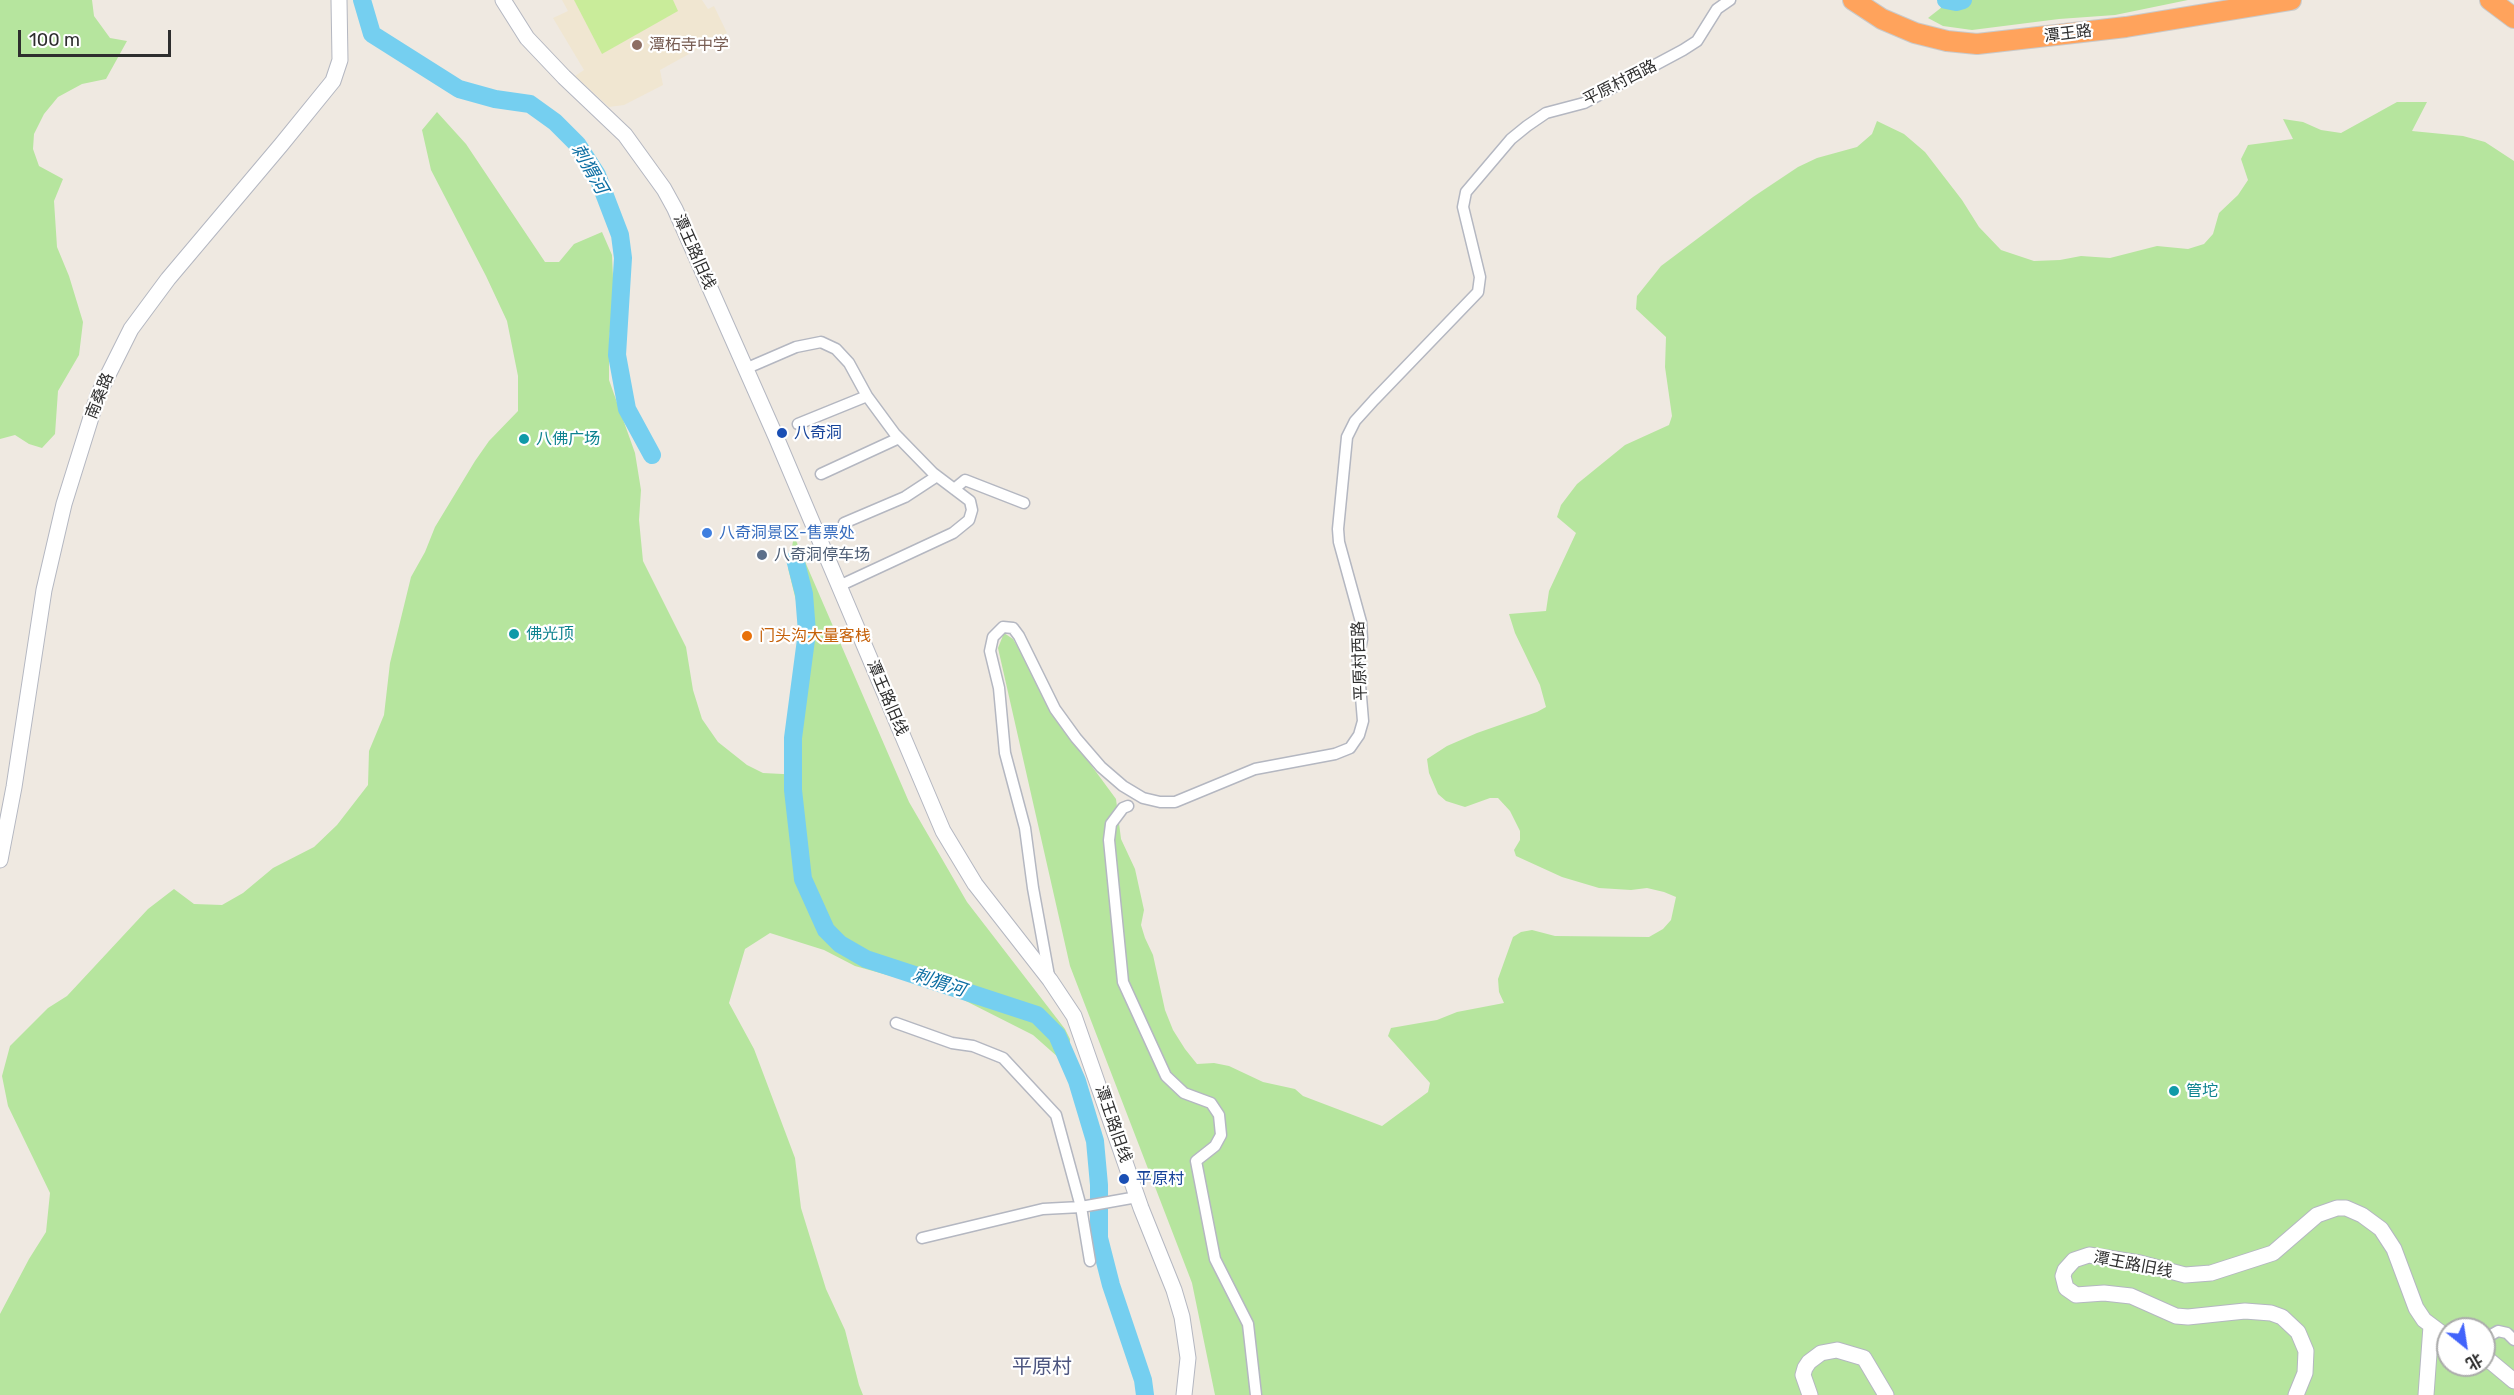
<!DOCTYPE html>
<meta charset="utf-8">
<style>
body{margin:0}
#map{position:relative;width:2514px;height:1395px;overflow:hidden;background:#efe9e1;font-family:Rubik,"Noto Sans SC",sans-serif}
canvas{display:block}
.north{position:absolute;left:2436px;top:1317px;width:60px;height:60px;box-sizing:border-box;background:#fff;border:2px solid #ababab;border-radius:50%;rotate:150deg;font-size:16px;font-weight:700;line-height:24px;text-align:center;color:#2e2e2e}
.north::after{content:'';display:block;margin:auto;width:21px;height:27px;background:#4264fb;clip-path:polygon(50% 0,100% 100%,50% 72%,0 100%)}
.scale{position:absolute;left:18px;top:30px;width:153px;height:27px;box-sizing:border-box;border:3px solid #2e2e2e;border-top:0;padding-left:8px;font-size:18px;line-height:21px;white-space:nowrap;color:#2e2e2e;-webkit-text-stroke:4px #fff;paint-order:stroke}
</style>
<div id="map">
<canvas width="2514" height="1395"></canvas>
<div class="north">北</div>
<div class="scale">100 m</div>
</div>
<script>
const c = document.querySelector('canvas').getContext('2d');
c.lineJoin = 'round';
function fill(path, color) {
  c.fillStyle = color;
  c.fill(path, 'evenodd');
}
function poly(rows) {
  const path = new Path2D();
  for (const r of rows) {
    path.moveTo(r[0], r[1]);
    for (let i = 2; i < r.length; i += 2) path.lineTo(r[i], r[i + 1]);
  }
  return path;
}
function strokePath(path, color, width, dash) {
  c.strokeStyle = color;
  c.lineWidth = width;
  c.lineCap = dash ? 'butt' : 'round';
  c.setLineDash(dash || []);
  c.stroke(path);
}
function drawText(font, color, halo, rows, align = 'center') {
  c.font = font + ' Rubik,"Noto Sans SC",sans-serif';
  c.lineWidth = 4.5;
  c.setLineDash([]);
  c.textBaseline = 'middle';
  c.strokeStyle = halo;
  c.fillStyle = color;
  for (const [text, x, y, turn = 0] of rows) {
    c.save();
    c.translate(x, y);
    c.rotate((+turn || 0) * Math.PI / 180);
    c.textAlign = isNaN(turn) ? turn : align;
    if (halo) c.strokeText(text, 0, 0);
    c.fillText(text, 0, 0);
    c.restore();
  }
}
fill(poly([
 [562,0,702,0,708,9,714,6,727,33,660,70,663,85,624,105,609,107,575,76,584,70,553,18,568,11]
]), '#f0e6d1');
fill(poly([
 [0,0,92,0,94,16,110,38,127,41,106,79,82,84,58,97,44,114,34,134,33,149,39,166,63,179,54,201,57,247,69,276,83,322,79,355,58,391,55,434,42,448,29,444,15,435,0,439],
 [1951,0,2188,0,2115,15,2059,19,1972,30,1943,26,1928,18],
 [2397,102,2427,102,2412,131,2463,136,2485,142,2514,161,2514,1395,1215,1395,1192,1283,1070,966,998,648,1004,633,1013,639,1077,746,1116,799,1121,839,1135,869,1144,910,1141,925,1145,938,1153,955,1165,1010,1173,1030,1185,1049,1197,1064,1214,1063,1229,1066,1263,1082,1295,1089,1303,1096,1382,1126,1428,1092,1430,1083,1388,1036,1391,1028,1437,1020,1457,1012,1504,1003,1499,992,1498,979,1513,937,1521,932,1532,930,1555,936,1649,937,1663,929,1671,920,1676,897,1664,892,1647,888,1631,890,1599,888,1562,877,1516,856,1514,850,1520,840,1520,831,1510,811,1498,798,1490,798,1465,807,1446,801,1438,794,1429,773,1427,759,1447,746,1477,733,1537,712,1546,707,1540,685,1515,633,1509,614,1546,611,1549,591,1576,533,1557,517,1561,505,1577,484,1625,445,1669,425,1672,416,1665,367,1666,337,1636,309,1637,296,1661,266,1753,197,1798,167,1817,158,1857,147,1872,134,1877,121,1904,134,1925,152,1962,200,1979,227,2001,250,2034,261,2060,260,2081,256,2110,258,2157,246,2188,249,2204,244,2213,234,2219,213,2238,195,2248,180,2241,159,2248,145,2293,139,2283,119,2303,122,2321,130,2341,133],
 [2448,1329,2484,1329,2484,1365,2448,1365],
 [437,112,466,144,545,262,559,262,574,244,602,232,612,255,614,300,609,339,609,380,635,453,641,490,639,520,643,561,686,647,693,690,702,719,718,742,747,765,763,773,802,775,799,732,804,688,804,649,798,609,788,568,794,536,909,802,967,902,1065,1029,1070,1039,1070,1052,1059,1058,1033,1035,948,992,855,966,824,950,770,933,745,949,729,1003,754,1049,795,1158,801,1208,826,1289,845,1330,859,1385,863,1395,0,1395,0,1314,29,1259,46,1232,50,1193,8,1106,2,1076,10,1046,48,1008,67,996,148,909,174,889,194,904,222,905,243,893,273,868,314,847,337,825,368,785,369,751,384,715,390,663,411,577,425,552,435,527,475,461,489,441,518,411,518,376,507,321,486,276,431,170,422,130]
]), '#b6e59e');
fill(poly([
 [574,0,673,0,678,11,602,54]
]), '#c9ec9a');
strokePath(poly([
 [362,0,372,34,459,89,495,99,530,104,555,122,577,144,597,175,620,235,623,258,617,355,627,409,652,455],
 [1946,0,1956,2,1963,0],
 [795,559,804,594,807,632,793,738,793,790,803,879,826,930,840,944,866,959,1037,1015,1057,1035,1077,1081,1095,1141,1099,1185,1099,1238,1111,1285,1143,1380,1145,1395]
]), '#75cff0', 18);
const street = poly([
 [745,369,796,347,821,342,836,349,849,363,867,396,895,434,933,473,970,501,972,510,969,520,953,533,839,586],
 [798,424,867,396],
 [821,474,899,438],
 [954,489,965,480,1024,503],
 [844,523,905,497,937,476],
 [1128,806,1123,808,1111,824,1109,840,1123,982,1166,1076,1184,1093,1211,1103,1219,1115,1221,1135,1215,1146,1196,1161,1215,1259,1248,1324,1256,1395],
 [1049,976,1033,888,1025,828,1005,753,999,688,990,651,993,637,1003,627,1013,628,1019,636,1055,709,1076,738,1101,767,1123,786,1143,798,1160,802,1175,802,1255,769,1335,754,1350,748,1359,735,1363,721,1358,660,1362,639,1361,622,1339,542,1338,529,1347,437,1355,421,1374,400,1478,292,1480,277,1463,207,1466,192,1511,139,1527,126,1546,113,1584,103,1683,50,1697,41,1717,9,1730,0],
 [896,1023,952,1043,973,1046,1003,1058,1056,1115,1081,1207,1090,1261],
 [922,1238,1043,1209,1081,1207,1137,1197],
 [2484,1339,2498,1331,2507,1333,2514,1340]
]);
const secondary = poly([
 [503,0,527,38,564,77,625,135,664,189,675,209,776,437,943,831,975,884,1050,980,1074,1016,1141,1208,1174,1290,1182,1317,1188,1358,1184,1395],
 [0,860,14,787,44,590,64,504,98,395,131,329,168,279,281,145,333,81,340,60,339,0],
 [2484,1356,2514,1381],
 [1810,1395,1803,1375,1805,1368,1809,1362,1821,1353,1837,1350,1864,1358,1886,1395],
 [2296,1395,2305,1373,2306,1351,2298,1332,2282,1317,2271,1313,2245,1311,2188,1317,2176,1316,2131,1296,2104,1293,2076,1295,2066,1288,2063,1276,2065,1270,2074,1260,2089,1255,2140,1263,2185,1275,2211,1273,2273,1253,2317,1215,2337,1208,2346,1208,2362,1215,2381,1229,2394,1249,2416,1308,2424,1320,2448,1338],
 [2426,1395,2431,1326]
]);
const highway = poly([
 [1853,0,1882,19,1915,33,1947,41,1977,44,2126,27,2291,0],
 [2490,0,2514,18]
]);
strokePath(street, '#b4b7c1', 13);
strokePath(secondary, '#b4b7c1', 17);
strokePath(highway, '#c9c9c9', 22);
strokePath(street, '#fff', 10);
strokePath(secondary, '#fff', 15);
strokePath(highway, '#ffa35c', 20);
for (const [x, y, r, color] of [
 [637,45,6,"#8d6e63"],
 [782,433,6,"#1a4fb4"],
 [524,439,6,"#0f9aa8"],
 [707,533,6,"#3f7fe0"],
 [762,555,6,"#5c6f8a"],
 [514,634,6,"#0f9aa8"],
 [747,636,6,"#e8710a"],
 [2174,1091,6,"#0f9aa8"],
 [1124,1179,6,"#1a4fb4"]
]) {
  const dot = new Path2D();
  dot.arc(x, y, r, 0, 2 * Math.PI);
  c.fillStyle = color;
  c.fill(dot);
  strokePath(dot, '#fff', 2);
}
drawText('16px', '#2e2e2e', '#fff', [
 ["潭王路",2068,34,-7],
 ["平原村西路",1620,83,-27],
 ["潭王路旧线",694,252,66],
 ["南桑路",100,396,-68],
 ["平原村西路",1360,661,-92],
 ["潭王路旧线",887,698,67],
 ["潭王路旧线",1113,1124,71],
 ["潭王路旧线",2133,1265,11]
]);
drawText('16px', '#785e54', '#fff', [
 ["潭柘寺中学",649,45]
], 'left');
drawText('16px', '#164399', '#fff', [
 ["八奇洞",794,433],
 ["平原村",1136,1179]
], 'left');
drawText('16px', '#0d838f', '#fff', [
 ["八佛广场",536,439],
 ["佛光顶",526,634],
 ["管坨",2186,1091]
], 'left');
drawText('16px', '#366cbe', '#fff', [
 ["八奇洞景区-售票处",719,533]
], 'left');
drawText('16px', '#4e5e75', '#fff', [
 ["八奇洞停车场",774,555]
], 'left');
drawText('16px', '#c56008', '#fff', [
 ["门头沟大量客栈",759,636]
], 'left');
drawText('italic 18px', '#0d6fa3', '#fff', [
 ["刺猬河",589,169,60],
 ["刺猬河",939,983,18]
]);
drawText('20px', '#4d5680', '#fff', [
 ["平原村",1042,1367]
]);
</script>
